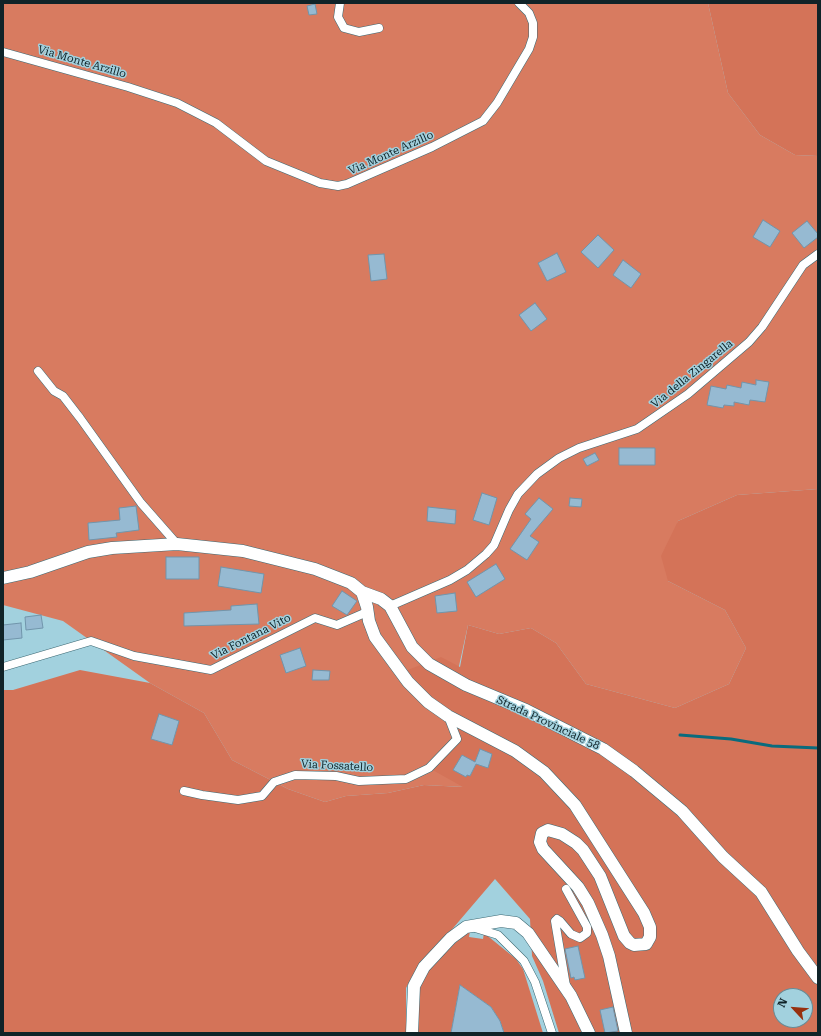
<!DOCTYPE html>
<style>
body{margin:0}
#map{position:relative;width:821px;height:1036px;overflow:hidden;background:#a2d1de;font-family:"Roboto Serif",serif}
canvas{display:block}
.frame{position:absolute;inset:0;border:4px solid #102328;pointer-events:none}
.north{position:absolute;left:773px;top:988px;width:40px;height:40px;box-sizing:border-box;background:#a2d1de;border:1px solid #688b95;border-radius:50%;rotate:296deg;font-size:11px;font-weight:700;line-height:16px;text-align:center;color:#102328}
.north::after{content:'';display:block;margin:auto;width:14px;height:18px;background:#97300f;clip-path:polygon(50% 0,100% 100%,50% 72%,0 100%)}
</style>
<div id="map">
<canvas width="821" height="1036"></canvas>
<div class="frame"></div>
<div class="north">N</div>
</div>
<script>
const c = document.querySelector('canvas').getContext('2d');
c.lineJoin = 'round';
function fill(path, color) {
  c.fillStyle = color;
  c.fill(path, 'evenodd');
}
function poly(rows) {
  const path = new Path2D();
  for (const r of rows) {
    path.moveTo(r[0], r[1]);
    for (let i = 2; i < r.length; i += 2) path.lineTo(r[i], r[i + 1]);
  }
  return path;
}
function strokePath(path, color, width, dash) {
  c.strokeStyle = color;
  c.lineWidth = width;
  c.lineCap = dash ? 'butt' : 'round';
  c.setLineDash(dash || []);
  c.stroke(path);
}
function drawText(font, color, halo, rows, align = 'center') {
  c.font = font + ' "Roboto Serif",serif';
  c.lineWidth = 3;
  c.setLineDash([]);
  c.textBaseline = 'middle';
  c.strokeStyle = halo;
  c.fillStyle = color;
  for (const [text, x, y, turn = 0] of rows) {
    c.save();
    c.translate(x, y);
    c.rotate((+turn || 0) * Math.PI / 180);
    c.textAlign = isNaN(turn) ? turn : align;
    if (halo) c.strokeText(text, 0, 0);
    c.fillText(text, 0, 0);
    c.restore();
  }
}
fill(poly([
 [3,3,708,3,728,93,760,135,795,155,818,156,818,489,737,495,678,521,668,581,725,610,746,648,729,684,675,708,586,684,556,643,531,628,499,634,468,625,448,716,464,787,424,785,388,793,346,796,325,802,288,789,232,760,204,713,150,683,63,621,3,605]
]), '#d87b60');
fill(poly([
 [708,3,818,3,818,156,795,155,760,135,728,93],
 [818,489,818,1033,559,1033,543,981,532,956,530,919,495,879,413,975,406,988,406,1033,3,1033,3,690,13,690,80,670,150,683,204,713,232,760,288,789,325,802,346,796,388,793,424,785,463,787,429,768,457,739,452,728,400,673,441,657,460,667,468,625,499,634,531,628,556,643,586,684,675,708,729,684,746,648,725,610,668,581,661,556,678,521,737,495],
 [781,996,805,996,805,1020,781,1020],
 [470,931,469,937,483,939,484,933,516,959,523,969,543,1033,504,1033,500,1021,491,1007,460,985,451,1033,418,1033,417,996,426,972,441,954]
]), '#d47358');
strokePath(poly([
 [680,735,731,739,772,746,818,748]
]), '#0a6b7d', 3);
const building = poly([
 [315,4,317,14,309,15,307,6,315,4],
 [763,220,780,231,770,247,753,237,763,220],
 [807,221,818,234,818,237,804,248,792,233,807,221],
 [598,235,614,250,598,268,581,252,598,235],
 [557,253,566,272,547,281,538,263,557,253],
 [384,254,387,279,371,281,368,255,384,254],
 [623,260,641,274,631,288,613,275,623,260],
 [535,303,547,319,531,331,519,315,535,303],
 [756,380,769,382,765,402,750,400,749,405,734,402,734,406,724,405,723,408,707,405,711,386,726,389,727,385,741,388,742,382,756,385,756,380],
 [619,448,655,448,655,465,619,465,619,448],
 [595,453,599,460,587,466,583,459,595,453],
 [482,493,497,498,489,525,473,520,482,493],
 [539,498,553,509,530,536,539,542,527,560,510,549,531,519,525,514,539,498],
 [570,498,582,499,581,507,569,506,570,498],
 [136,506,139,530,116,533,117,537,89,540,88,523,120,520,119,508,136,506],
 [428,507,456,510,455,524,427,521,428,507],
 [166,557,199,557,199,579,166,579,166,557],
 [496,564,505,579,476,597,467,582,496,564],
 [221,567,264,574,261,593,218,586,221,567],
 [342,591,357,601,347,615,332,606,342,591],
 [455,593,457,611,437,613,435,596,455,593],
 [257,604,259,624,184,626,184,613,231,610,231,606,257,604],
 [41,615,43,628,26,630,25,617,41,615],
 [21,623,22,638,3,640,3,625,21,623],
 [300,648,306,666,286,673,280,655,300,648],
 [313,670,330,671,329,680,312,680,313,670],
 [159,714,179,721,172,745,151,739,159,714],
 [480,749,492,754,488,768,476,764,470,776,467,775,466,777,453,770,462,755,475,762,480,749],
 [578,946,585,978,575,980,574,977,571,978,565,949,578,946],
 [460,985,491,1007,500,1021,504,1033,451,1033,460,985],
 [613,1007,618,1031,605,1033,600,1010,613,1007]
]);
fill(building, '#96bad2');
strokePath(building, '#7195ab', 1);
const street = poly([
 [340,3,338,17,344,28,359,32,379,28],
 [3,52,128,87,177,103,216,123,266,161,320,183,338,186,347,184,432,147,483,121,497,103,529,49,533,37,533,23,529,13,519,3],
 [38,371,54,391,63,396,80,418,141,503,177,544],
 [390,606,450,580,467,570,486,554,494,545,509,510,518,494,537,474,559,458,579,448,637,429,688,394,749,342,762,327,803,265,818,254],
 [3,667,91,641,134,656,211,670,315,618,337,625,367,612],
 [184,791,202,795,238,800,262,796,274,782,295,775,336,776,359,781,406,779,429,768,457,739,448,716],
 [566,889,587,927,587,933,580,938,571,934,560,921,557,919,555,921,566,986],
 [475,928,498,935,524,961,535,982,552,1033]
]);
const secondary = poly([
 [3,578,30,572,88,552,112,548,177,544,243,551,315,569,351,583,362,592,381,599,390,606,412,647,429,664,466,685,526,710,603,749,634,771,682,811,723,857,761,892,798,951,818,978],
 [362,592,367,607,369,621,375,637,408,682,428,702,448,716,515,751,544,772,575,805,644,913,650,927,650,937,646,944,634,945,630,943,624,936,600,876,583,850,576,843,562,834,548,830,542,833,540,842,543,849,578,887,588,903,602,935,609,956,626,1033],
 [412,1033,414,986,424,967,451,938,466,927,501,921,516,923,528,933,571,996,589,1033]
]);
strokePath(street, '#3c6974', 9);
strokePath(secondary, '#3c6974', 13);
strokePath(street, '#fff', 8);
strokePath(secondary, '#fff', 12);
drawText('11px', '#102328', '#a2d1de', [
 ["Via Monte Arzillo",82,62,16],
 ["Via Monte Arzillo",391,153,-24],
 ["Via della Zingarella",692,374,-39],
 ["Via Fontana Vito",251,637,-27],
 ["Strada Provinciale 58",548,723,25],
 ["Via Fossatello",337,766,3]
]);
</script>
